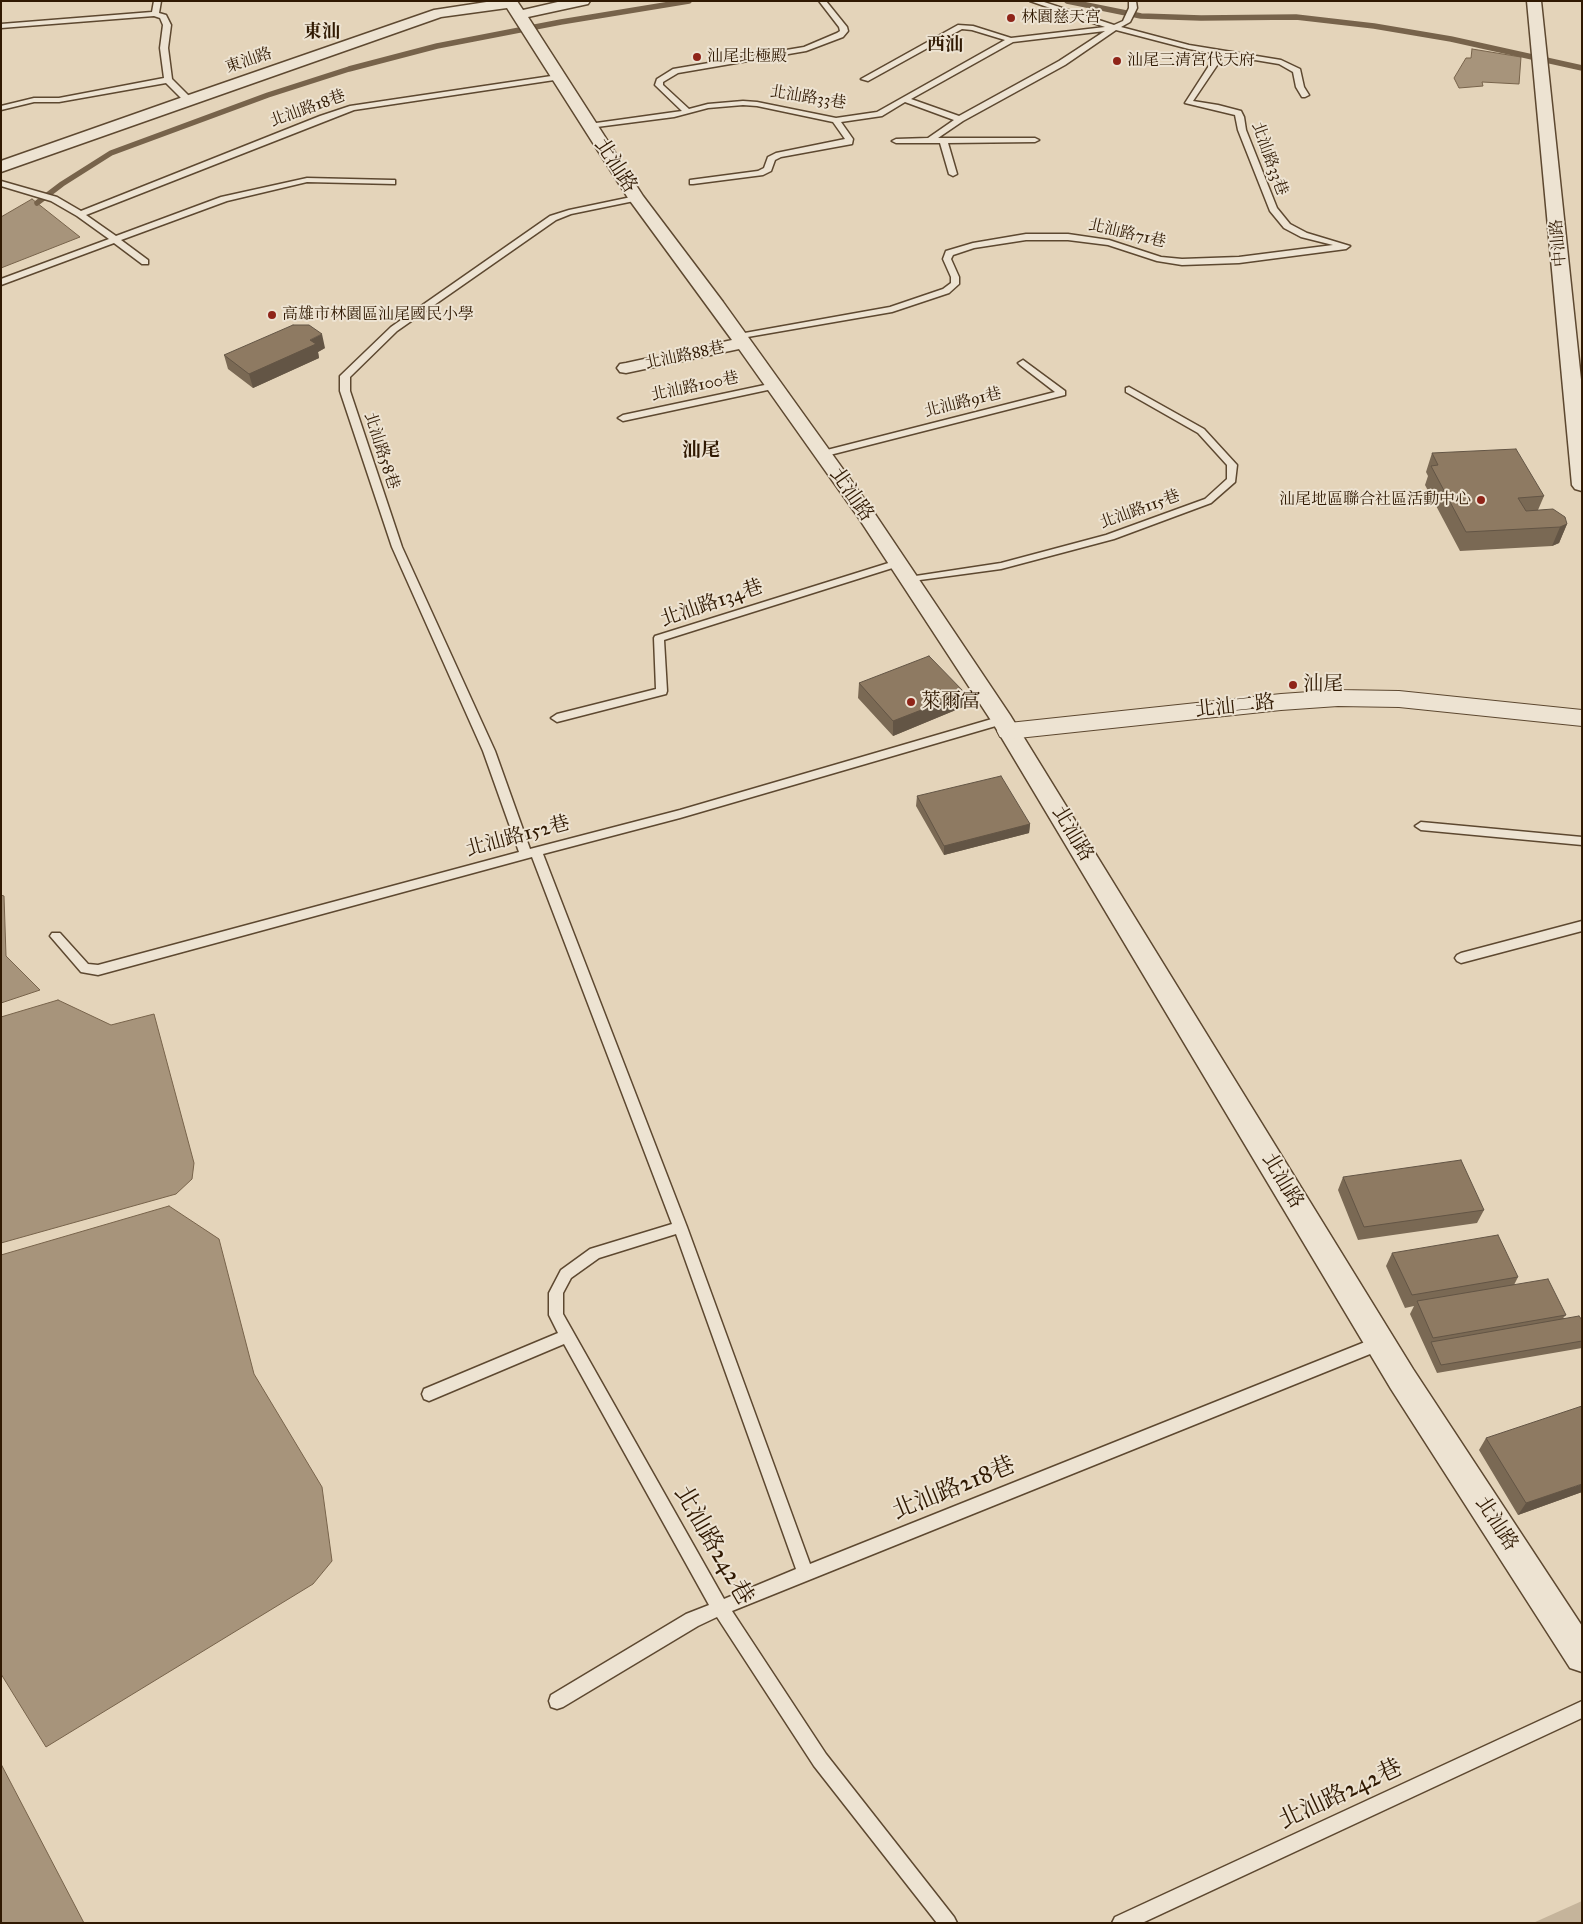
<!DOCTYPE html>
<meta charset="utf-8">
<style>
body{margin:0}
#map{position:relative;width:1583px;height:1924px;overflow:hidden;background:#e4d4ba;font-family:"IM FELL Great Primer",serif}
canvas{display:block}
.frame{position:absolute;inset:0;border:2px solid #301902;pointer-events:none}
</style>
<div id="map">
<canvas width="1583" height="1924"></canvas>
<div class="frame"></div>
</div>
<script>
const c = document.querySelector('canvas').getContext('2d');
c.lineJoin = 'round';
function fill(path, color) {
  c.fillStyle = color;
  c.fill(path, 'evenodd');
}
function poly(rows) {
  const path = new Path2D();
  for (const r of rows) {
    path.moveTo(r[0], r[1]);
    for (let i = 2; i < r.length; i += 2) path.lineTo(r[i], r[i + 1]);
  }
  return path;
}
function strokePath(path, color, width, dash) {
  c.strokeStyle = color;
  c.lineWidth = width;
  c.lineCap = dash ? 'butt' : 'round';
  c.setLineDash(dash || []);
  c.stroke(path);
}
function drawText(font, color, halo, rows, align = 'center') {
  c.font = font + ' "IM FELL Great Primer","Noto Serif TC",serif';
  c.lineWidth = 4;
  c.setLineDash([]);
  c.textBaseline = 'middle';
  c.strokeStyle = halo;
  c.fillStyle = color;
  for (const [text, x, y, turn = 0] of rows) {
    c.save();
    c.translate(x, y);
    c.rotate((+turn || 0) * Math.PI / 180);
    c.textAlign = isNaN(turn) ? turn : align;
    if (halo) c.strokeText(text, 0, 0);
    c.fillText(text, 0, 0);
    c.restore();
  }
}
fill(poly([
 [1582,1901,1582,1923,1533,1923]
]), '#c5b49b');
const water = poly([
 [1472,49,1521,57,1519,84,1482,82,1483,86,1459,88,1454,78,1466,58,1471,58,1472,49],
 [32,199,80,237,1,268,1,217,32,199],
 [1,895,4,896,6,956,40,990,1,1003,1,895],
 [58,1000,111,1025,154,1014,194,1163,192,1179,176,1194,1,1243,1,1017,58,1000],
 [169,1206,219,1239,254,1374,322,1487,332,1561,313,1584,46,1747,1,1674,1,1255,169,1206],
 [1,1764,84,1923,1,1923,1,1764]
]);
fill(water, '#a7947b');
strokePath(water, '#77634b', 1);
strokePath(poly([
 [1067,1,1141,16,1201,18,1296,17,1374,26,1451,39,1582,68],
 [37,203,62,184,111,153,268,95,349,69,437,46,561,22,689,1]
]), '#77634b', 5.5);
const service = poly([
 [154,1,161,1,159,13,166,15,171,25,168,48,172,79,191,98,191,102,185,102,166,83,59,102,34,102,1,110,1,106,34,98,59,98,164,78,160,48,163,25,160,18,154,16,1,28,1,24,152,12,154,1],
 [819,1,826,1,847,27,848,31,843,37,806,51,678,73,663,82,663,85,689,109,708,104,743,101,757,102,836,118,877,112,1005,40,972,30,962,29,868,81,861,79,958,25,973,26,1011,38,1105,27,1030,1,1041,1,1114,25,1123,21,1129,8,1129,1,1136,1,1137,8,1130,22,1121,27,1189,45,1281,60,1300,69,1304,87,1309,95,1305,97,1302,97,1296,87,1293,72,1279,64,1219,54,1220,61,1193,101,1218,105,1241,111,1244,117,1246,130,1277,208,1290,224,1307,233,1350,246,1346,249,1239,263,1182,265,1157,261,1108,245,1068,240,1026,240,974,248,953,255,951,259,959,277,959,284,949,293,892,312,736,339,736,335,739,334,890,307,943,289,951,283,951,277,943,259,946,251,973,243,1026,234,1068,234,1109,240,1161,257,1182,259,1239,257,1333,245,1301,237,1284,228,1270,211,1238,130,1235,115,1185,103,1212,61,1212,53,1189,49,1116,30,1065,65,963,121,938,138,1035,138,1039,140,1035,142,948,143,957,174,953,176,949,174,940,143,896,143,892,141,896,139,928,138,954,120,905,102,882,116,841,122,853,139,852,144,781,157,775,160,771,171,763,175,693,184,690,184,690,180,758,171,764,168,768,157,776,153,845,139,833,122,757,106,743,105,708,108,674,117,589,128,585,126,589,124,682,111,655,85,657,79,673,69,804,47,837,33,840,31,839,27,819,1],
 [1105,31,1059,61,959,116,911,99,1013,42,1105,31],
 [558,75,562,77,561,79,354,110,86,215,116,236,221,197,307,178,392,180,395,180,395,184,307,182,227,201,121,240,148,260,148,264,142,264,114,243,1,285,1,279,109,239,77,216,51,201,1,186,1,181,57,197,81,211,320,116,350,106,558,75],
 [636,196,640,198,639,200,571,214,556,220,397,331,350,377,350,391,402,547,495,751,530,849,680,810,1002,716,1008,720,1006,723,680,818,543,854,687,1227,810,1564,1380,1336,1385,1338,1387,1343,1385,1348,732,1611,826,1754,954,1917,957,1923,937,1923,814,1766,717,1617,698,1626,563,1707,557,1709,551,1707,549,1701,551,1695,686,1614,709,1605,564,1344,429,1401,424,1399,422,1394,424,1389,558,1333,549,1315,549,1293,561,1270,590,1249,672,1224,532,857,98,975,81,972,50,936,52,933,60,933,88,964,98,965,519,852,483,751,392,547,340,391,340,376,391,327,550,216,569,210,636,196],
 [676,1234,796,1569,724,1599,563,1314,563,1293,571,1278,599,1258,676,1234],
 [1023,360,1065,391,1065,395,822,457,817,454,819,452,1055,392,1020,365,1018,363,1023,360],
 [774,383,777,384,777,388,623,421,618,418,623,415,774,383],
 [1129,387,1204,429,1237,465,1235,482,1211,503,1114,539,1001,569,905,582,904,580,905,578,909,577,1001,563,1106,535,1205,499,1227,479,1227,465,1198,433,1126,392,1126,388,1129,387],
 [898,560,902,561,902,565,664,640,667,691,666,694,557,722,551,718,557,714,656,689,654,638,655,636,898,560],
 [1421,822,1582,837,1582,845,1421,830,1415,826,1421,822],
 [1582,921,1582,931,1461,963,1457,961,1455,958,1457,955,1461,953,1582,921],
 [1582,1701,1582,1718,1142,1923,1112,1923,1115,1917,1582,1701]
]);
const minor = poly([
 [493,1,517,1,523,10,562,1,590,1,588,4,528,17,643,196,723,302,873,511,1010,715,1413,1369,1582,1626,1582,1672,1570,1668,1391,1389,994,725,858,517,739,349,626,373,620,372,617,368,620,364,626,363,732,340,628,198,507,8,441,17,1,172,1,161,183,97,434,10,493,1],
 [1527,1,1541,1,1582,389,1582,491,1575,489,1572,485,1527,1]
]);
const tertiary = poly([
 [1338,690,1399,691,1582,710,1582,726,1399,707,1338,706,1281,710,1009,739,1000,737,997,731,1000,725,1009,723,1281,694,1338,690]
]);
strokePath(service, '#5d4830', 3);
strokePath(minor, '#5d4830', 3);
strokePath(tertiary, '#5d4830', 2);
fill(service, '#ede3d2');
fill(minor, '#ede3d2');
fill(tertiary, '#ede3d2');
fill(poly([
 [325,348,318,352,319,358,253,388,228,369,224,355],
 [1432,453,1544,496,1538,510,1567,524,1559,543,1552,546,1460,551,1425,485,1428,476,1426,472],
 [859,683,965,693,963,707,893,736,858,698],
 [917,796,1030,824,1029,833,944,855,916,806],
 [1343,1177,1484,1210,1477,1223,1358,1240,1338,1190],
 [1392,1253,1518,1277,1514,1285,1566,1315,1563,1318,1582,1320,1582,1348,1437,1373,1410,1314,1414,1306,1405,1308,1386,1266],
 [1486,1438,1582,1492,1518,1515,1479,1450]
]), '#7a6954');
fill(poly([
 [322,334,325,348,318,352,319,358,253,388,249,374,310,340],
 [1567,524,1559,543,1552,546,1560,527],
 [965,693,963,707,893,736,893,721],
 [1030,824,1029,833,944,855,944,846],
 [1582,1484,1582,1492,1518,1515,1526,1503]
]), '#635545');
const building = poly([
 [293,325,309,325,322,334,310,340,316,344,249,374,224,355,293,325],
 [1516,449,1544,496,1518,498,1526,511,1553,509,1565,517,1567,524,1560,527,1466,532,1431,466,1438,465,1432,453,1516,449],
 [929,656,965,693,893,721,859,683,929,656],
 [1001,776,1030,824,944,846,917,796,1001,776],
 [1461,1160,1484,1210,1364,1227,1343,1177,1461,1160],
 [1498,1235,1518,1277,1412,1295,1392,1253,1498,1235],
 [1548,1279,1566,1315,1433,1338,1417,1301,1548,1279],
 [1579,1316,1582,1320,1582,1341,1441,1365,1431,1342,1579,1316],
 [1582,1406,1582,1484,1526,1503,1486,1438,1582,1406]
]);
fill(building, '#8e7a62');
strokePath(building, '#635545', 1);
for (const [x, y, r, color] of [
 [1011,18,5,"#8f2418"],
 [697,57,5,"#8f2418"],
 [1117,61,5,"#8f2418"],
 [272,315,5,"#8f2418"],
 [1481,500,5,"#8f2418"],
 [1293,685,5,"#8f2418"],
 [911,702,5,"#8f2418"]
]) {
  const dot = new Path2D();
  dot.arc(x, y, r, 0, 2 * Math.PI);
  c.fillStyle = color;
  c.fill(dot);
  strokePath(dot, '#ede3d2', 2);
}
drawText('16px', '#301902', '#ede3d2', [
 ["林園慈天宮",1021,18],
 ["汕尾北極殿",707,57],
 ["汕尾三清宮代天府",1127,61],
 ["高雄市林園區汕尾國民小學",282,315],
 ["汕尾地區聯合社區活動中心",1471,500,"right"]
], 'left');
drawText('16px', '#301902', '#ede3d2', [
 ["東汕路",249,61,-19],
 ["北汕路33巷",808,98,9],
 ["北汕路18巷",308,109,-20],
 ["北汕路33巷",1269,159,70],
 ["北汕路71巷",1127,234,13],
 ["中汕路",1559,243,-95],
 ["北汕路88巷",685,356,-12],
 ["北汕路100巷",695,387,-12],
 ["北汕路91巷",963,403,-14],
 ["北汕路58巷",381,451,72],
 ["北汕路115巷",1140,510,-20]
]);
drawText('bold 18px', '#301902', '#ede3d2', [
 ["東汕",322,33],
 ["西汕",945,46]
]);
drawText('bold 19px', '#301902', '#ede3d2', [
 ["汕尾",701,451]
]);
drawText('20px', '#301902', '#ede3d2', [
 ["北汕路",615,166,57],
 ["北汕路",851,495,55],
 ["北汕路134巷",712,604,-19],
 ["北汕二路",1235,707,-6],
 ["北汕路",1072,834,59],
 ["北汕路152巷",518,837,-15],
 ["北汕路",1282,1181,59],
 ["北汕路",1496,1524,57]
]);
drawText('20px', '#301902', '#ede3d2', [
 ["汕尾",1303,685],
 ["萊爾富",921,702]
], 'left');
drawText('24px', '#301902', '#ede3d2', [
 ["北汕路218巷",954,1489,-22],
 ["北汕路242巷",713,1546,60],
 ["北汕路242巷",1341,1795,-25]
]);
</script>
